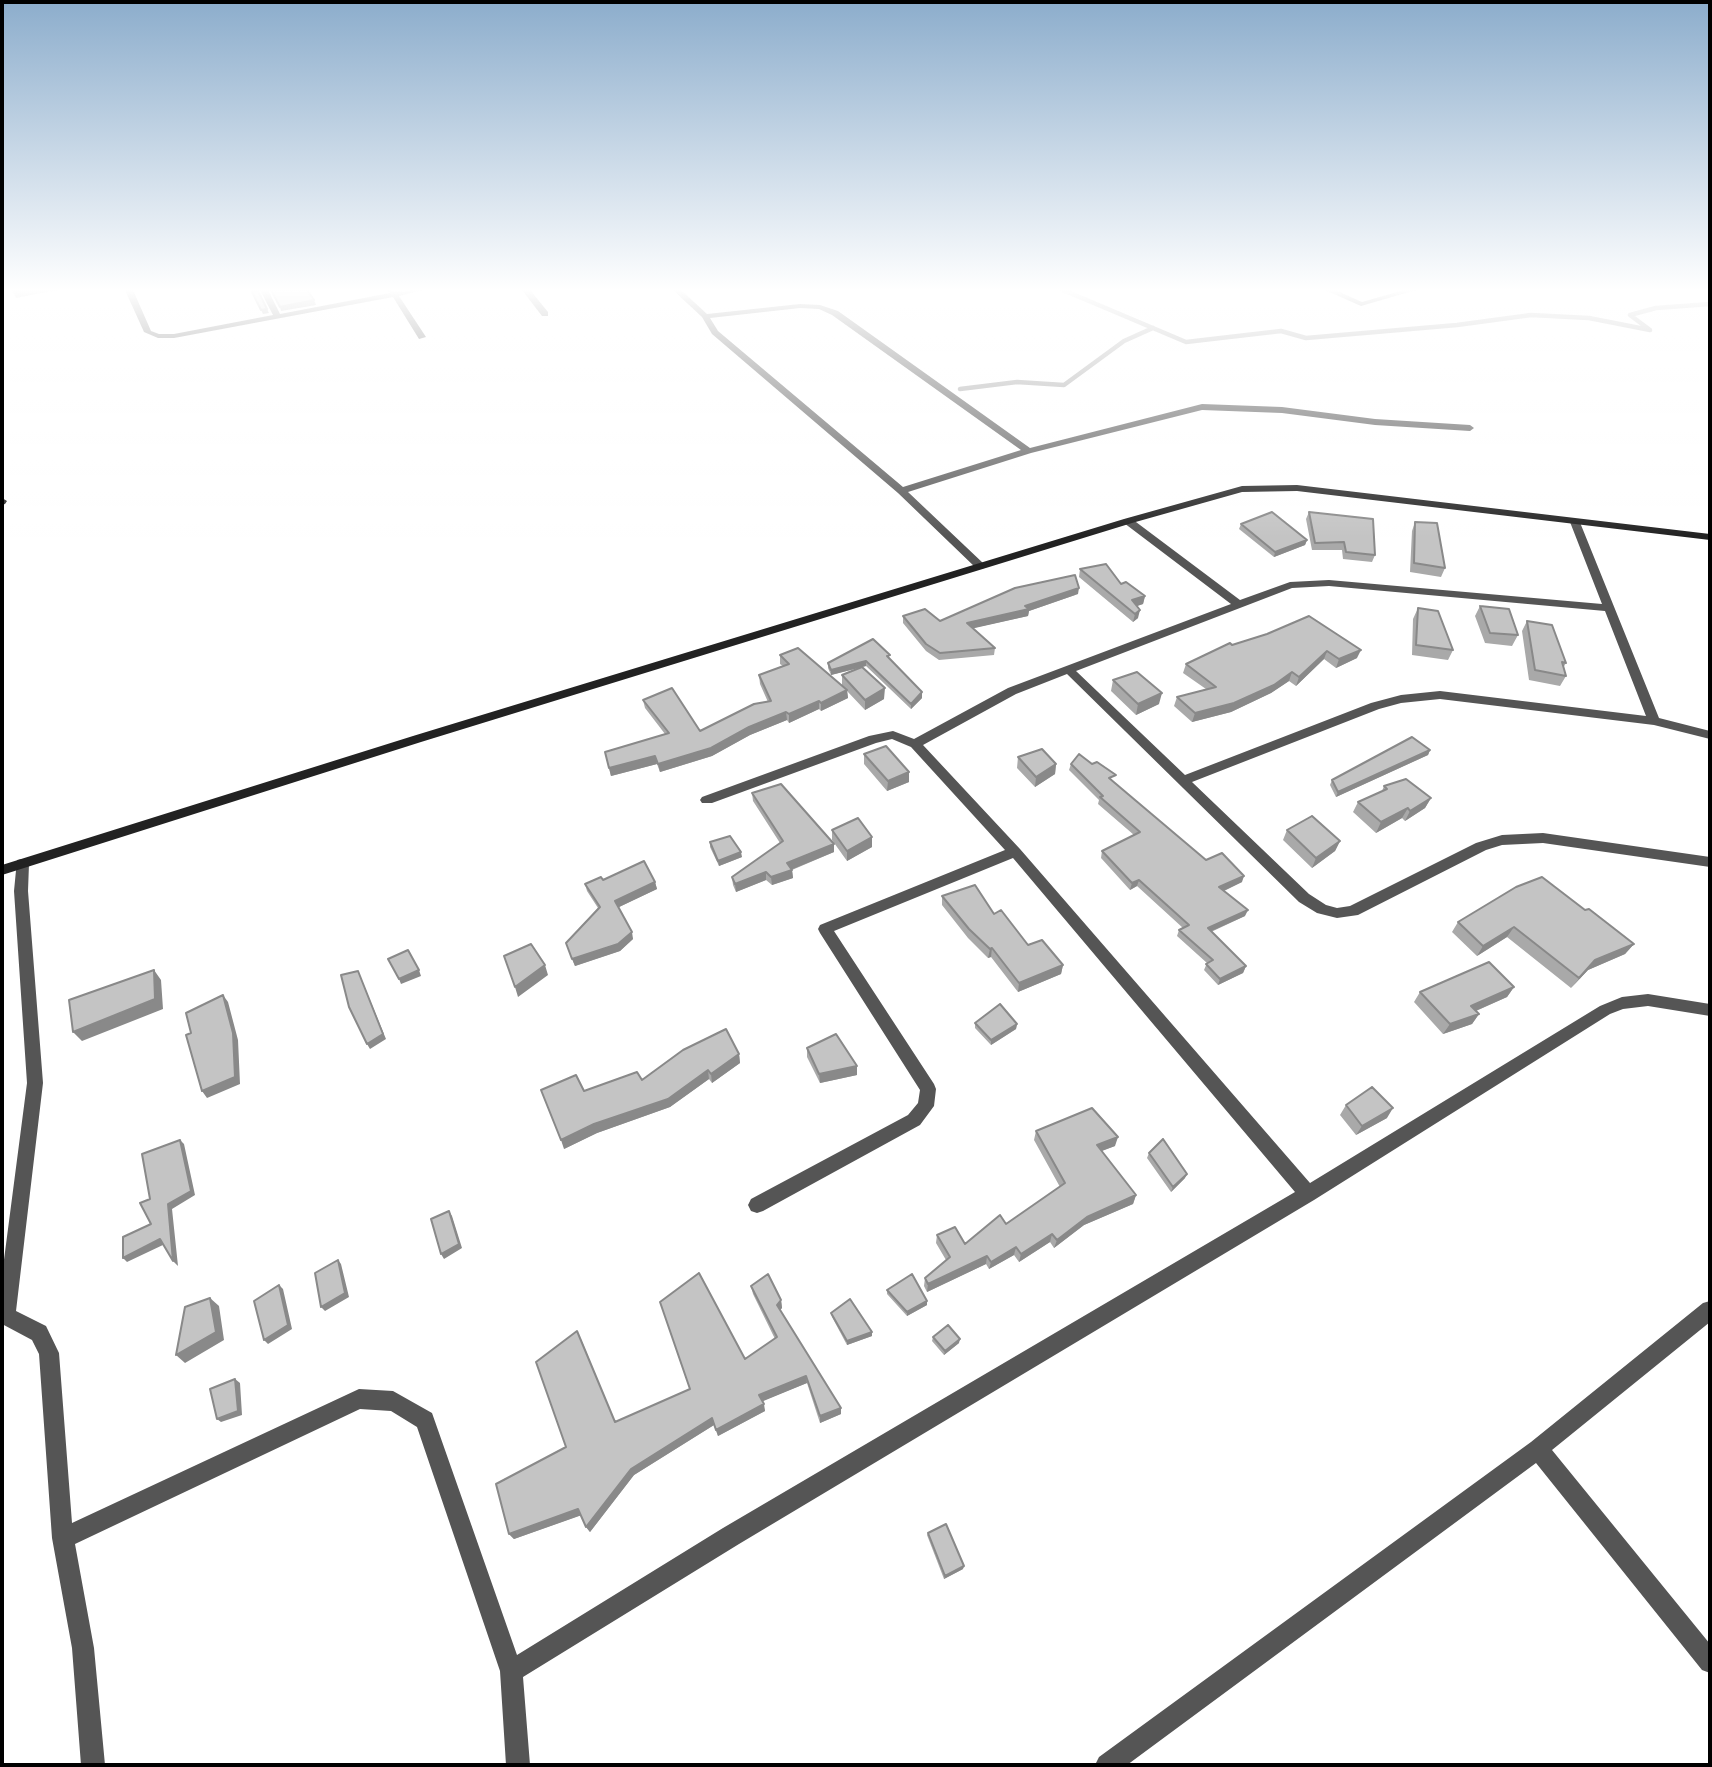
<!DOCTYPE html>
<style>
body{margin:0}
#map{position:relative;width:1712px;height:1767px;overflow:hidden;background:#fff;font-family:"Golos Text",sans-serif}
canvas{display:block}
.frame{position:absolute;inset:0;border:4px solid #000;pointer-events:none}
</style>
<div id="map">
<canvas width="1712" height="1767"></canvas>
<div class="frame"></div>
</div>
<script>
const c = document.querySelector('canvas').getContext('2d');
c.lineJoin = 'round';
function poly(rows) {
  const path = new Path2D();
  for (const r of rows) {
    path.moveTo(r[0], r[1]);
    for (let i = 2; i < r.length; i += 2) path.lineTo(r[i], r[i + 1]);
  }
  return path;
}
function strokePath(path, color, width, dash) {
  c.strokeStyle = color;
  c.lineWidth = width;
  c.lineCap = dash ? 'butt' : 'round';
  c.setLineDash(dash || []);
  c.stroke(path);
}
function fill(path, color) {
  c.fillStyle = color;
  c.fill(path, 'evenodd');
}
strokePath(poly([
 [1063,290,1186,342,1281,331,1306,338,1457,325,1531,315,1589,318,1650,330,1630,315,1656,308,1710,304],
 [960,389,1017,382,1064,385,1124,341,1153,328]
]), '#a3a3a3', 4.5);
fill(poly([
 [125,290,133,290,151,331,159,334,174,334,273,315,260,290,268,290,280,314,390,293,388,290,397,292,422,290,399,296,426,337,419,339,393,297,174,338,158,338,144,332,125,290],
 [522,290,530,290,548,312,548,316,542,316,522,290],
 [673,290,681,290,707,314,800,304,820,305,838,311,1030,448,1202,404,1282,407,1375,419,1470,425,1474,428,1470,431,1375,425,1282,413,1202,410,1031,453,908,492,984,564,984,568,980,569,976,568,898,493,712,334,702,317,673,290],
 [800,308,819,309,832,315,1021,450,903,487,718,331,710,318,800,308],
 [1325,290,1335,290,1362,302,1404,290,1416,290,1361,306,1325,290],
 [1124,519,1132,519,1240,600,1290,582,1329,580,1602,604,1570,522,1579,520,1659,718,1710,731,1710,739,1654,725,1440,699,1401,703,1379,709,1192,782,1309,894,1326,905,1337,908,1350,906,1476,843,1502,835,1543,833,1710,857,1710,867,1543,843,1502,845,1486,850,1358,915,1337,918,1317,913,1299,902,1067,674,1016,694,923,745,1020,849,1310,1183,1600,1006,1622,997,1648,994,1710,1004,1710,1016,1648,1006,1623,1009,1610,1014,1314,1200,739,1544,523,1677,530,1765,506,1765,500,1671,417,1427,391,1411,360,1409,75,1544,94,1648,105,1765,81,1765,72,1648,52,1538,39,1354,32,1340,2,1324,2,1275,27,1083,14,891,17,860,22,859,29,864,28,891,43,1083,16,1311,46,1326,59,1353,72,1523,359,1389,393,1391,432,1413,517,1655,723,1528,1295,1192,1013,858,834,931,934,1084,936,1089,934,1106,920,1125,763,1211,757,1213,751,1211,748,1205,751,1199,908,1115,918,1103,920,1090,820,933,818,929,820,925,1005,850,911,747,892,739,876,743,712,803,702,803,700,800,702,797,869,736,893,731,914,739,1008,688,1231,604,1124,523,1124,519],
 [1329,586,1605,611,1646,716,1440,691,1401,695,1371,703,1185,775,1076,671,1292,588,1329,586],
 [1710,1301,1710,1322,1552,1450,1710,1644,1710,1673,1702,1670,1536,1463,1127,1765,1095,1765,1099,1757,1531,1442,1703,1303,1710,1301]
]), '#555');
fill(poly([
 [1297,485,1710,534,1710,540,1297,491,1242,492,1132,523,421,742,2,875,2,865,413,736,1124,519,1242,486,1297,485],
 [2,498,7,501,5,504,2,505,2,498]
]), '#222');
fill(poly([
 [1309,512,1375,555,1372,562,1343,559,1342,550,1312,550,1306,519],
 [1415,522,1445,568,1441,577,1410,572,1412,531],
 [1241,524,1307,540,1305,545,1274,557,1239,529],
 [1080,569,1121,584,1145,596,1143,604,1137,606,1138,618,1133,622,1079,577],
 [1078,594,1029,611,1028,616,973,628,995,648,994,655,939,660,926,651,903,623,903,616,940,621],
 [1480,606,1518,635,1512,646,1485,643,1475,616],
 [1418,608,1453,650,1448,660,1412,655,1413,619],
 [1527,621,1566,663,1563,668,1566,676,1560,686,1529,680,1522,631],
 [1267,634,1357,658,1336,668,1324,659,1296,686,1289,681,1271,693,1231,712,1192,722,1174,706,1177,697,1206,689,1183,673,1186,664,1232,645],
 [780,655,842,685,842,675,859,668,831,675,828,668,828,663,890,659,922,698,911,709,866,666,862,667,884,699,865,710,847,691,848,698,821,711,819,709,789,723,787,720,750,735,712,756,660,772,657,764,611,776,605,752,665,734,645,708,643,700,700,731,768,702,760,684,759,675,783,666,780,664],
 [1113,680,1159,704,1136,715,1111,691],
 [1430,750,1428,755,1336,797,1330,785,1332,780],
 [864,754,909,772,909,782,887,791,864,764],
 [1018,757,1056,764,1055,774,1035,787,1017,768],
 [1071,764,1114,782,1206,860,1242,882,1224,891,1245,916,1211,932,1246,966,1243,973,1218,985,1204,970,1207,963,1177,936,1179,930,1183,928,1137,886,1130,890,1101,858,1102,851,1134,835,1098,804,1099,800,1069,770],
 [1384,786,1431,798,1425,808,1405,821,1402,818,1376,833,1353,812,1358,802,1382,791],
 [752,793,834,852,792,870,793,878,772,885,766,880,736,892,733,885,732,877,780,843,753,801],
 [832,830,872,837,872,847,847,861,832,840],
 [1287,830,1340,841,1335,851,1312,868,1283,840],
 [710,842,742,857,719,866,710,847],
 [603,880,655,882,657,889,619,907,633,939,620,951,575,966,566,943,598,908,587,891,585,884],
 [942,896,994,914,1028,945,1063,965,1061,974,1018,992,991,957,988,958,968,938,942,905],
 [1585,910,1634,944,1625,954,1588,970,1571,988,1507,937,1477,956,1452,932,1458,922],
 [1514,987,1507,997,1476,1011,1479,1014,1472,1024,1443,1034,1414,1002,1420,992],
 [975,1023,1017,1024,1016,1029,991,1045,975,1028],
 [807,1048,857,1075,820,1083,807,1057],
 [739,1054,740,1063,712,1083,709,1079,670,1107,597,1133,564,1149,584,1091,642,1080],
 [1346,1105,1387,1118,1356,1135,1340,1115],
 [1036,1131,1115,1146,1101,1151,1136,1195,1133,1204,1084,1225,1054,1248,1050,1242,1019,1262,1014,1255,989,1269,986,1264,927,1292,924,1286,925,1278,946,1260,936,1243,937,1235,965,1244,1006,1224,1060,1187,1034,1140],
 [1149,1153,1185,1178,1171,1192,1147,1158],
 [751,1286,781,1300,782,1308,780,1310,841,1414,820,1423,807,1383,762,1401,765,1411,718,1436,714,1425,634,1475,590,1532,586,1527,581,1515,514,1539,509,1534,566,1447,581,1339,615,1422,690,1389,745,1359,775,1339,753,1294],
 [887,1290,927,1305,907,1316,887,1294],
 [831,1313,872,1332,872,1336,847,1345,832,1317],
 [933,1337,959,1343,944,1355,932,1341],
 [928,1533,963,1569,944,1579,927,1535]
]), '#a9a9a9');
fill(poly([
 [33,290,57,290,16,298,14,293],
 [314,300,316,305,281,311,280,307],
 [267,309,269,313,263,314,261,310],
 [1307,540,1305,545,1274,557,1275,552],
 [1079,588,1078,594,1029,611,1028,616,966,630,967,623,1025,606],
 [1145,596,1143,604,1131,608,1132,600],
 [1140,610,1138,618,1133,622,1135,614],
 [1361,650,1357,658,1336,668,1339,659],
 [1327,651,1324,659,1296,686,1299,677],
 [866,661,866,666,831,675,831,670],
 [1292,672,1289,681,1271,693,1231,712,1192,722,1195,713],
 [885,688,884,699,865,710,865,700],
 [847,690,848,698,821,711,821,703],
 [922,692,922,698,911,709,911,704],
 [1162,693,1159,704,1136,715,1138,704],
 [819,701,819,709,789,723,789,714],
 [786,712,787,720,750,735,712,756,660,772,658,764],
 [1430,750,1428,755,1336,797,1338,792],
 [655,756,657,764,611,776,609,768],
 [1056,764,1055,774,1035,787,1036,777],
 [909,772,909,782,887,791,888,781],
 [1431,798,1425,808,1405,821,1410,811],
 [1408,808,1402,818,1376,833,1381,822],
 [872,837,872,847,847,861,847,851],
 [1340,841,1335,851,1312,868,1316,858],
 [834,844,834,852,788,871,787,863],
 [741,852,742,857,719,866,718,861],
 [792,870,793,878,772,885,771,877],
 [766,872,766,880,736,892,735,884],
 [1244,876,1242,882,1217,894,1219,887],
 [1139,880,1137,886,1130,890,1132,883],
 [655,882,657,889,617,908,615,901],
 [1248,910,1245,916,1205,934,1208,928],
 [1514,927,1507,937,1477,956,1483,946],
 [632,932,633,939,620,951,575,966,572,959],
 [1634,944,1625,954,1588,970,1571,988,1595,960],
 [992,948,991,957,988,958,990,949],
 [545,965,548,975,518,997,515,987],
 [1063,965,1061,974,1018,992,1019,983],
 [1246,966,1243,973,1218,985,1220,979],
 [154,970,161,980,163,1009,82,1041,73,1032],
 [419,970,421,976,401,984,399,979],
 [358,971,386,1039,370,1049,367,1044],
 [1514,987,1507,997,1464,1016,1471,1006],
 [223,995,228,1002,238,1040,240,1084,207,1098,202,1091],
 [1479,1014,1472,1024,1443,1034,1450,1024],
 [1017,1024,1016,1029,991,1045,991,1040],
 [739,1054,740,1063,712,1083,711,1074],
 [857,1066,857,1075,820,1083,819,1074],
 [708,1070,709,1079,670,1107,597,1133,564,1149,561,1140],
 [1393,1108,1387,1118,1356,1135,1362,1126],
 [1118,1137,1115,1146,1094,1154,1097,1145],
 [180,1140,184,1144,195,1195,172,1209,178,1266,173,1261,168,1204],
 [1187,1174,1185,1178,1171,1192,1173,1187],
 [1136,1195,1133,1204,1084,1225,1054,1248,1057,1240,1087,1217],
 [449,1211,452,1216,462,1248,444,1259,441,1254],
 [1052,1234,1050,1242,1019,1262,1021,1254],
 [160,1239,165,1244,127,1262,123,1258],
 [1016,1247,1014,1255,989,1269,991,1262],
 [987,1256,986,1264,927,1292,928,1284],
 [338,1260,341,1264,349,1297,325,1311,321,1307],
 [279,1285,283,1289,292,1329,268,1344,264,1340],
 [210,1298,219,1306,224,1340,185,1363,176,1355],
 [781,1300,782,1308,778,1312,777,1305],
 [927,1301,927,1305,907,1316,907,1312],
 [872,1332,872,1336,847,1345,847,1341],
 [960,1339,959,1343,944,1355,945,1351],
 [806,1376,807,1383,761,1402,759,1395],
 [235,1379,240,1383,242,1415,221,1422,217,1419],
 [764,1404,765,1411,718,1436,716,1430],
 [841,1408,841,1414,820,1423,820,1416],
 [712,1418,714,1425,634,1475,590,1532,586,1527,631,1469],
 [578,1509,582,1515,514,1539,509,1534],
 [964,1566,963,1569,944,1579,945,1576]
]), '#898989');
const building = poly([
 [13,290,33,290,14,293,13,290],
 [271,290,307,290,314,300,280,307,271,290],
 [258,291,267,309,261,310,252,292,258,291],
 [1272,512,1307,540,1275,552,1241,524,1272,512],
 [1309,512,1373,519,1375,555,1346,552,1344,542,1315,543,1309,512],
 [1415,522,1437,523,1445,568,1414,563,1415,522],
 [1106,564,1121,584,1126,582,1145,596,1132,600,1140,610,1135,614,1080,569,1106,564],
 [1075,575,1079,588,1025,606,1029,609,967,623,995,648,940,653,926,644,903,616,925,609,940,621,1015,588,1075,575],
 [1480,606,1509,609,1518,635,1490,633,1480,606],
 [1418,608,1438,611,1453,650,1416,645,1418,608],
 [1309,616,1361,650,1339,659,1327,651,1299,677,1292,672,1274,685,1234,703,1195,713,1177,697,1216,687,1186,664,1230,643,1232,645,1267,634,1309,616],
 [1527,621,1552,625,1566,663,1562,662,1566,676,1535,670,1527,621],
 [873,639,890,655,887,656,922,692,911,704,866,661,831,670,828,663,873,639],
 [798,648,847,690,821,703,819,701,789,714,786,712,749,727,711,748,658,764,655,756,609,768,605,752,669,733,643,700,672,688,700,731,754,704,771,701,759,675,789,664,780,655,798,648],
 [862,667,885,688,865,700,842,675,862,667],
 [1137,672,1162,693,1138,704,1113,680,1137,672],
 [1412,737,1430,750,1338,792,1332,780,1412,737],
 [886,746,909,772,888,781,864,754,886,746],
 [1042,749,1056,764,1036,777,1018,757,1042,749],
 [1079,754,1092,764,1097,762,1116,775,1109,778,1206,860,1222,853,1244,876,1219,887,1248,910,1208,928,1246,966,1220,979,1206,964,1213,960,1179,930,1189,925,1139,880,1132,883,1102,851,1140,832,1100,797,1103,796,1071,764,1079,754],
 [1406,779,1431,798,1410,811,1408,808,1381,822,1358,802,1387,789,1384,786,1406,779],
 [781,784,834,844,787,863,792,870,771,877,766,872,735,884,732,877,783,841,752,793,781,784],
 [1312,816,1340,841,1316,858,1287,830,1312,816],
 [858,818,872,837,847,851,832,830,858,818],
 [730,836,741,852,718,861,710,842,730,836],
 [644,861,655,882,615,901,632,932,618,944,572,959,566,943,600,907,585,884,601,877,603,880,644,861],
 [1542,877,1585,910,1589,909,1634,944,1595,960,1579,978,1514,927,1483,946,1458,922,1516,887,1542,877],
 [975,885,994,914,1001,910,1028,945,1042,940,1063,965,1019,983,992,948,990,949,969,929,942,896,975,885],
 [531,944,545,965,515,987,504,956,531,944],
 [408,950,419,970,399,979,388,959,408,950],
 [1489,962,1514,987,1471,1006,1479,1014,1450,1024,1420,992,1489,962],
 [154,970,155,999,73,1032,69,1000,154,970],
 [358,971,383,1034,367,1044,349,1007,341,975,358,971],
 [223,995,233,1033,235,1077,202,1091,186,1035,191,1033,186,1013,223,995],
 [1000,1004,1017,1024,991,1040,975,1023,1000,1004],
 [726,1029,739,1054,711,1074,708,1070,668,1099,594,1124,561,1140,541,1090,576,1075,584,1091,637,1072,642,1080,683,1050,726,1029],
 [836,1034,857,1066,819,1074,807,1048,836,1034],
 [1372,1087,1393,1108,1362,1126,1346,1105,1372,1087],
 [1092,1108,1118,1137,1097,1145,1136,1195,1087,1217,1057,1240,1052,1234,1021,1254,1016,1247,991,1262,987,1256,928,1284,925,1278,950,1257,937,1235,955,1227,965,1244,1000,1215,1006,1224,1065,1183,1036,1131,1092,1108],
 [1163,1139,1187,1174,1173,1187,1149,1153,1163,1139],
 [180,1140,191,1191,168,1204,173,1261,160,1239,123,1258,123,1237,151,1224,140,1203,150,1199,142,1154,180,1140],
 [449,1211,459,1244,441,1254,431,1219,449,1211],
 [338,1260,345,1293,321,1307,315,1273,338,1260],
 [699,1273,745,1359,777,1337,751,1286,768,1274,781,1300,777,1305,841,1408,820,1416,806,1376,759,1395,764,1404,716,1430,712,1418,631,1469,586,1527,578,1509,509,1534,496,1484,566,1447,536,1362,577,1331,615,1422,690,1389,660,1302,699,1273],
 [912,1274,927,1301,907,1312,887,1290,912,1274],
 [279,1285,288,1325,264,1340,254,1301,279,1285],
 [210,1298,216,1332,176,1355,185,1307,210,1298],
 [850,1299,872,1332,847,1341,831,1313,850,1299],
 [948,1325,960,1339,945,1351,933,1337,948,1325],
 [235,1379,238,1411,217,1419,210,1389,235,1379],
 [946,1524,964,1566,945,1576,928,1533,946,1524]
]);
fill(building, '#c4c4c4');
strokePath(building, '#898989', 2);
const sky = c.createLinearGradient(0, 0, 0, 537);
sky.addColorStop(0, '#8cadcc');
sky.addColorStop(0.54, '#fff');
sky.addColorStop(1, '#ffffff00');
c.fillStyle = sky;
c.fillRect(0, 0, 1712, 537);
</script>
